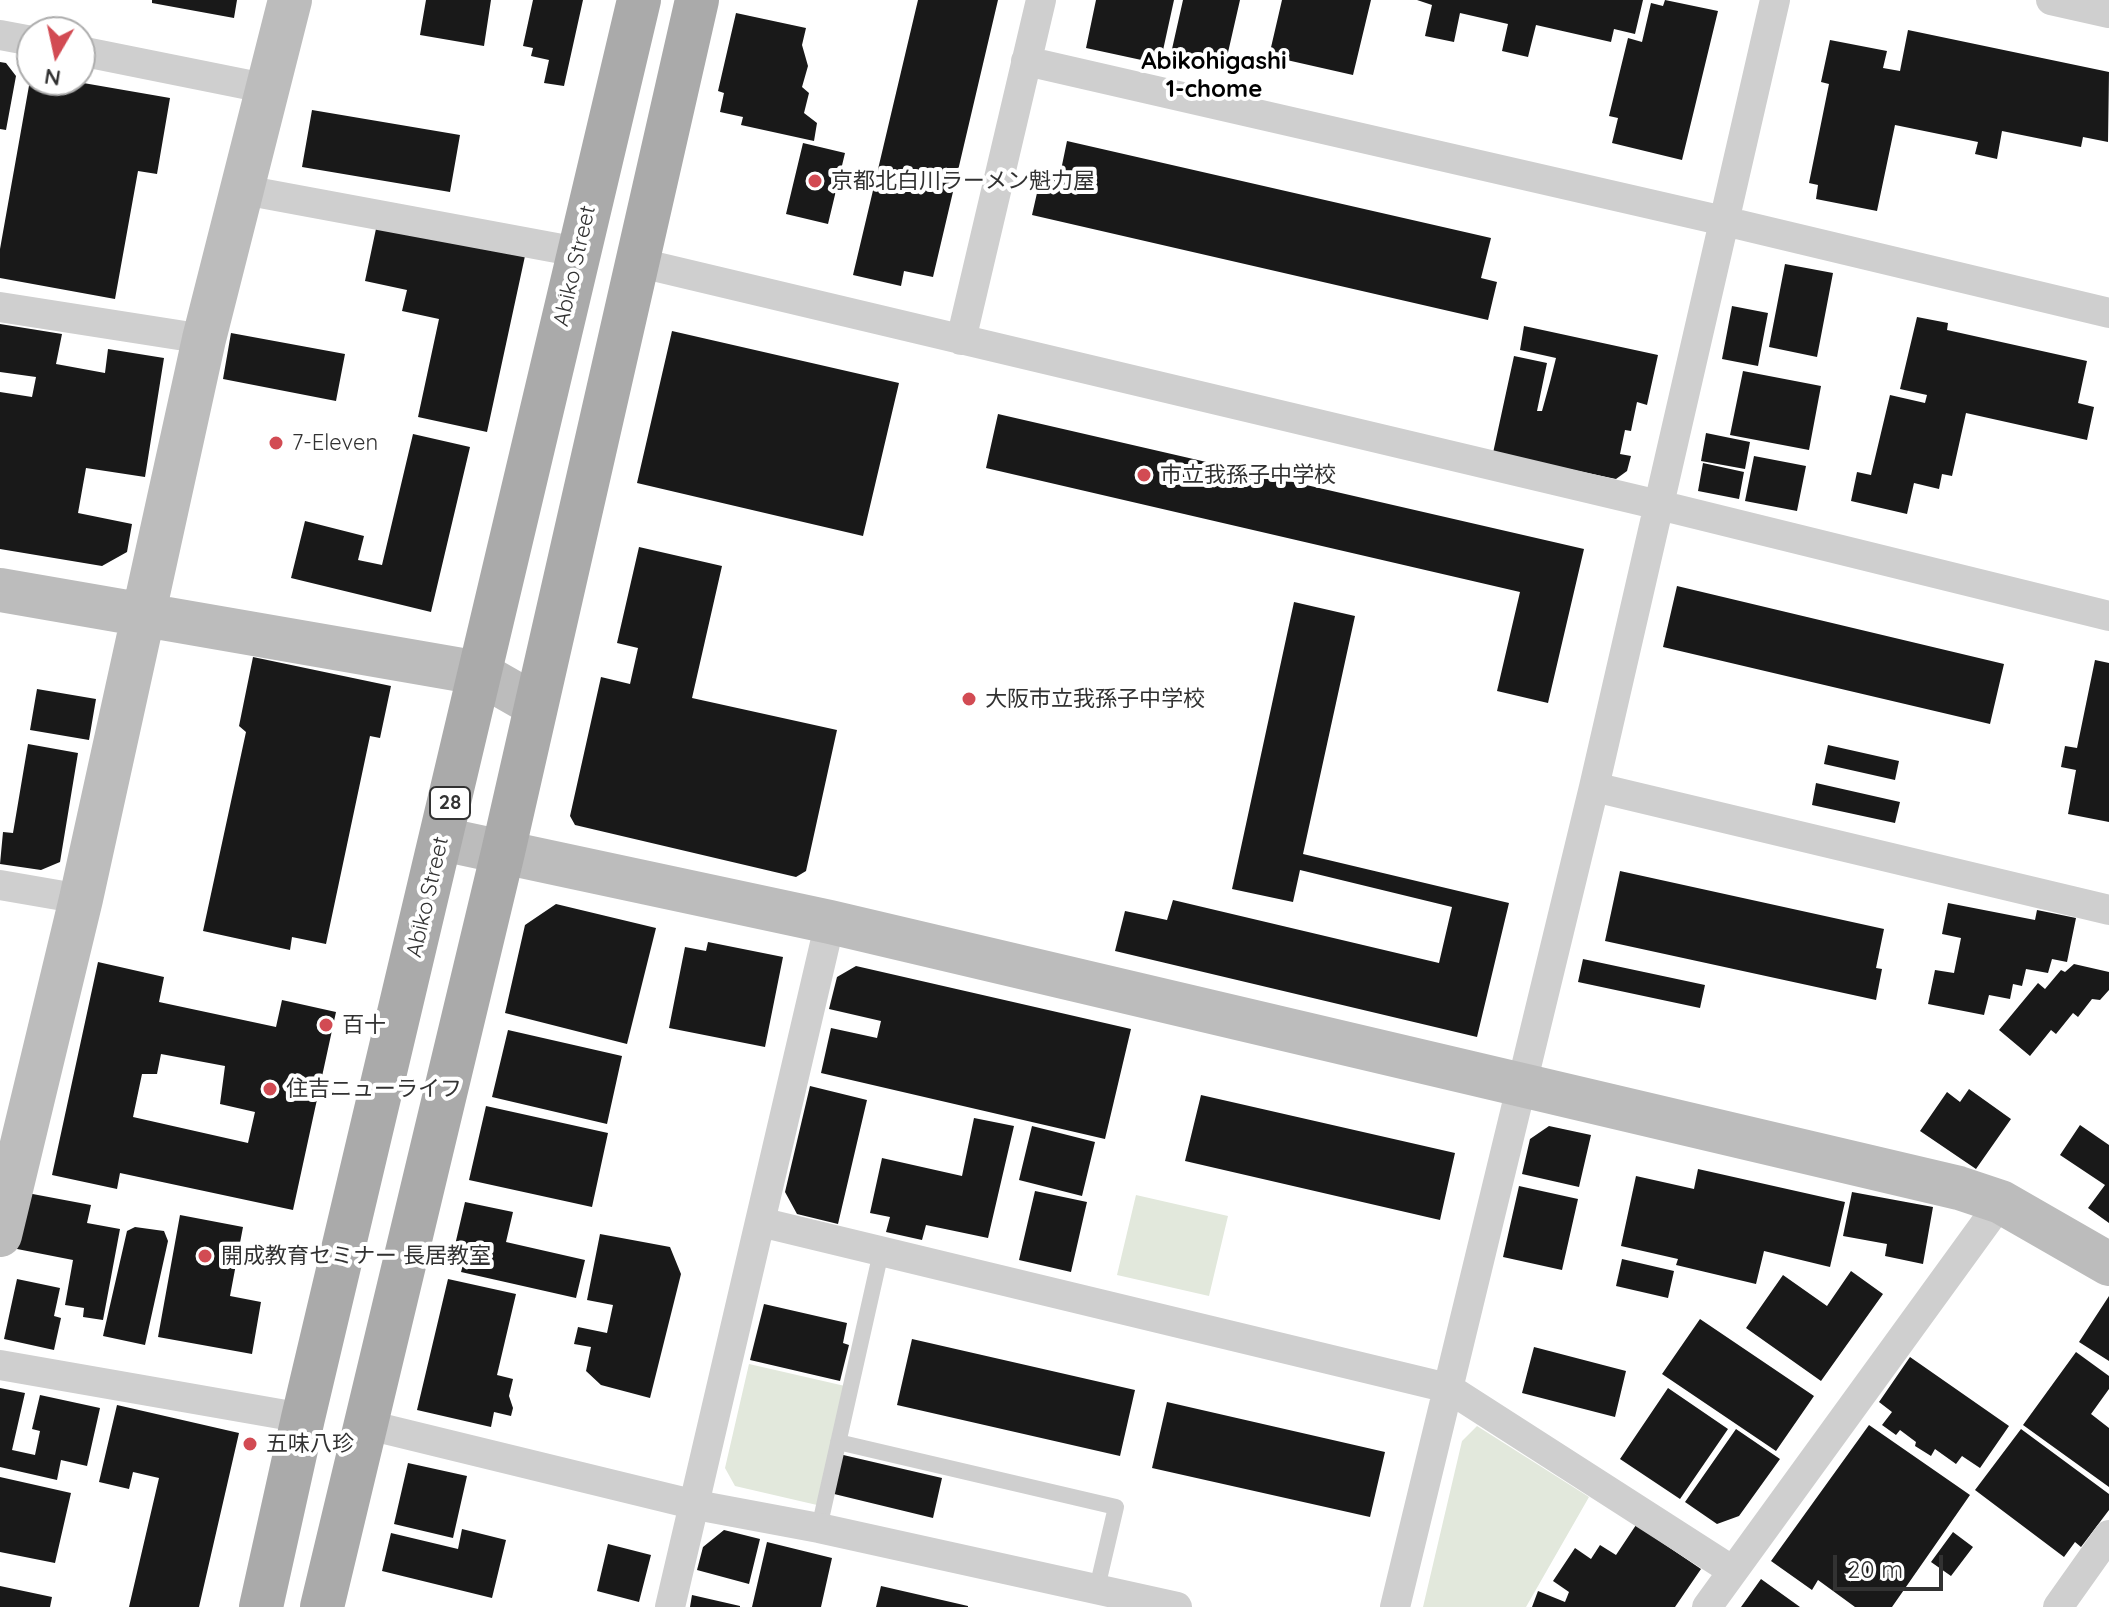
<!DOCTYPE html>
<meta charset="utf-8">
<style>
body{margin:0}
#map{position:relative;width:2109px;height:1607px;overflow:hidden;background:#fff;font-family:Quicksand,sans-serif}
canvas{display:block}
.north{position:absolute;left:16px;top:16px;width:80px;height:80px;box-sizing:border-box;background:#fff;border:2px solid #adadad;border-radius:50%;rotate:189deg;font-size:22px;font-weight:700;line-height:32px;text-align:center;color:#323232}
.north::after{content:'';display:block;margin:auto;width:28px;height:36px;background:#d24b53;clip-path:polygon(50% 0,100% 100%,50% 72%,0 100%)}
.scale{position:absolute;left:1833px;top:1555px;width:110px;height:36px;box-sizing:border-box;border:4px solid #323232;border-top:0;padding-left:10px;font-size:24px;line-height:28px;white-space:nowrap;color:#323232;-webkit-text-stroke:6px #fff;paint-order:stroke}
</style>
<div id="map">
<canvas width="2109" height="1607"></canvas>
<div class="north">N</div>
<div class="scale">20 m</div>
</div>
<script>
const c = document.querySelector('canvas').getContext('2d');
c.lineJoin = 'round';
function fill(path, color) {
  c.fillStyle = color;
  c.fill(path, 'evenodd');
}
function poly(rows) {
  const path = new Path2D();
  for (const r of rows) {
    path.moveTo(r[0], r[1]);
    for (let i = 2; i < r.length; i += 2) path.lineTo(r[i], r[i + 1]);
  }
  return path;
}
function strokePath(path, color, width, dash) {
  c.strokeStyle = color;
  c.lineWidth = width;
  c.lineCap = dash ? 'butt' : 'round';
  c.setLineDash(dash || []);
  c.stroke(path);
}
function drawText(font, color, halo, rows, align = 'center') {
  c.font = font + ' Quicksand,"Noto Sans JP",sans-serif';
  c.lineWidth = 8;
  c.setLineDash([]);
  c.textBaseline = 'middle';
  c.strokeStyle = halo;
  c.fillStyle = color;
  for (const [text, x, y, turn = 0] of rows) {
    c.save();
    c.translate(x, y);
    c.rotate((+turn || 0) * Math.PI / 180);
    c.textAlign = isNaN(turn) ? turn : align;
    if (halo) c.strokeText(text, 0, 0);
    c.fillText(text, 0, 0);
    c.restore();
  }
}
fill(poly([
 [1136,1195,1228,1216,1209,1296,1117,1275],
 [749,1364,845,1386,817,1505,735,1486,725,1468],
 [1477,1426,1589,1497,1526,1607,1423,1607,1462,1441]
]), '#e2e8dc');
fill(poly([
 [152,0,237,0,234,18,152,3],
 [426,0,491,0,484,46,420,35],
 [533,0,583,0,564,86,544,83,549,60,531,56,533,48,523,46],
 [918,0,998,0,933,277,904,271,901,286,853,275],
 [1096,0,1174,0,1160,64,1086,48],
 [1183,0,1240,0,1224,70,1170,58],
 [1282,0,1371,0,1353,75,1269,56],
 [1417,0,1643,0,1635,34,1614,29,1611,42,1536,25,1528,57,1502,51,1508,24,1460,13,1454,42,1425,36,1432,5],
 [1665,0,1718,11,1682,160,1612,143,1618,118,1609,116,1628,38,1642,42,1651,3,1663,6],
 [736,13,806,28,802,45,808,66,802,87,809,93,804,113,817,123,814,141,741,125,743,117,720,112,724,93,718,91],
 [1908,30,2109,72,2108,142,2083,137,2081,147,2002,131,1997,159,1975,154,1978,142,1895,125,1877,211,1816,199,1818,185,1809,183,1829,84,1821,82,1830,40,1887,51,1883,68,1900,71],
 [0,62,6,63,16,76,6,130,0,129],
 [30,80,66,80,170,98,157,174,138,171,115,299,0,278,0,249],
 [312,110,460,135,450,192,302,167],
 [1067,141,1491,238,1481,278,1497,282,1488,320,1032,215,1042,171,1060,175],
 [803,143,845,153,828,224,786,214],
 [377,224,525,256,487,432,418,417,439,319,402,311,407,290,365,281],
 [1785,264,1833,273,1817,357,1769,347],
 [1732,306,1768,313,1758,366,1722,359],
 [1917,317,1948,323,1947,330,2087,361,2078,403,2094,407,2087,440,1966,413,1952,476,1942,474,1939,489,1914,483,1907,514,1851,501,1857,472,1871,475,1890,395,1925,403,1927,395,1900,389],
 [0,324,62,334,56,364,105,373,108,349,164,358,145,477,86,468,78,513,132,524,127,552,102,566,0,549,0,392,32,397,36,377,0,372],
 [1524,326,1658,355,1647,405,1637,402,1631,431,1625,430,1620,454,1631,456,1627,471,1616,479,1493,453,1514,356,1547,363,1537,411,1542,411,1550,382,1556,358,1520,350],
 [672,331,899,383,863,536,637,483],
 [231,333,345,354,336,401,223,379],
 [1743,371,1821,386,1809,450,1730,435],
 [998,414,1584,549,1548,703,1497,691,1520,592,986,468],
 [1706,433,1750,442,1745,469,1701,461],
 [413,434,470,447,431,612,291,578,305,521,364,536,358,560,382,565],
 [1754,456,1806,466,1797,511,1745,501],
 [1703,463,1744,472,1739,499,1698,491],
 [639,547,722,566,692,698,837,730,806,871,796,877,575,825,570,816,601,677,630,684,638,648,617,643],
 [1677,586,2004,664,1990,724,1663,647],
 [1294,602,1355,616,1303,854,1509,903,1477,1037,1115,951,1125,911,1167,920,1173,900,1439,963,1452,907,1300,870,1293,902,1232,889],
 [253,657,391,686,380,738,370,736,326,944,292,937,290,950,203,931,246,732,239,726],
 [2095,660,2109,663,2109,822,2068,814,2076,770,2061,767,2065,746,2077,748],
 [37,689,96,699,89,740,30,730],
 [28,744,78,753,60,862,41,870,0,864,3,832,13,833],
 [1828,745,1899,761,1895,780,1824,764],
 [1816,783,1900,802,1895,823,1812,805],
 [1620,871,1884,929,1876,968,1882,969,1876,1000,1605,941],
 [1948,903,2035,920,2037,910,2076,918,2067,962,2052,959,2048,973,2026,969,2022,986,2013,984,2010,999,1989,995,1984,1015,1928,1004,1935,970,1954,973,1961,938,1942,934],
 [556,904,656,928,627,1044,505,1013,525,925],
 [708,942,783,957,765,1047,669,1028,685,947,706,951],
 [1583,959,1705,985,1700,1008,1578,982],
 [98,962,164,977,159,1002,276,1027,282,1000,336,1012,293,1210,120,1173,117,1189,52,1175],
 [161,1054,225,1066,220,1104,255,1112,248,1143,133,1117,142,1074,157,1074],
 [2074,964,2109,972,2109,990,2100,1000,2092,999,2078,1017,2073,1013,2056,1034,2051,1030,2030,1056,1999,1030,2038,983,2045,989,2061,970,2065,972],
 [856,966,1131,1029,1105,1139,821,1073,831,1028,877,1038,881,1021,829,1009,837,977],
 [508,1030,622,1056,607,1124,492,1097],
 [810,1086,867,1100,838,1224,797,1214,785,1192],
 [1969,1089,2011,1119,1976,1169,1920,1131,1947,1092,1960,1102],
 [1201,1095,1455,1153,1440,1220,1185,1161],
 [486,1106,608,1133,592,1207,469,1180],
 [974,1118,1014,1126,988,1238,926,1225,922,1240,886,1232,890,1217,870,1213,882,1158,962,1176],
 [2080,1125,2109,1145,2109,1223,2088,1208,2105,1185,2060,1155],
 [1032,1126,1095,1142,1082,1196,1019,1180],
 [1549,1126,1591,1135,1579,1187,1522,1174,1530,1139],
 [1698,1169,1845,1202,1830,1267,1764,1251,1756,1284,1676,1265,1678,1259,1621,1246,1636,1176,1694,1189],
 [1519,1186,1578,1199,1562,1270,1503,1257],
 [1035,1191,1087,1202,1071,1272,1019,1260],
 [22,1192,91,1205,87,1223,120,1229,103,1320,83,1317,84,1308,65,1305,73,1260,12,1248],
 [1852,1192,1933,1207,1923,1264,1885,1256,1887,1244,1843,1236],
 [465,1202,513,1212,506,1242,585,1260,576,1298,461,1272,464,1261,452,1258],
 [180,1215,243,1227,230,1296,261,1302,252,1354,158,1337],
 [135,1227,164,1231,168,1241,145,1345,103,1336,127,1231],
 [600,1234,670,1247,681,1274,650,1398,601,1385,586,1371,591,1347,574,1344,578,1327,607,1333,613,1305,587,1300],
 [1622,1259,1674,1271,1668,1298,1616,1286],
 [1851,1271,1883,1294,1821,1381,1746,1328,1783,1275,1827,1306],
 [17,1279,60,1288,54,1316,61,1318,54,1350,4,1339],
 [448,1279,516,1294,497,1375,513,1379,509,1396,513,1408,511,1416,494,1412,491,1427,417,1410],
 [2109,1296,2109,1361,2079,1342],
 [764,1304,847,1323,843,1343,849,1345,840,1381,750,1360],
 [1700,1319,1814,1396,1776,1451,1662,1374],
 [912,1339,1135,1390,1120,1456,897,1405],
 [1534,1347,1626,1371,1615,1417,1522,1393],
 [2076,1352,2109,1376,2109,1389,2091,1414,2109,1428,2109,1487,2023,1425],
 [1910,1357,2009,1426,1980,1468,1962,1456,1956,1464,1935,1449,1931,1456,1915,1446,1916,1442,1900,1430,1896,1435,1882,1425,1892,1412,1879,1402],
 [0,1388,25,1393,12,1450,35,1455,40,1431,32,1429,40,1395,100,1408,87,1466,61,1460,57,1480,0,1467],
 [1668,1388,1728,1429,1680,1499,1620,1459],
 [1167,1402,1385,1452,1370,1517,1152,1468],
 [117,1405,239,1433,199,1607,129,1607,159,1478,133,1472,129,1489,99,1482],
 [1869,1425,1970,1495,1892,1607,1855,1607,1818,1580,1812,1590,1771,1561],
 [1736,1429,1780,1459,1739,1516,1717,1524,1685,1502],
 [2021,1429,2109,1494,2109,1510,2081,1547,2075,1542,2064,1557,1975,1490],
 [839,1454,942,1478,933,1518,830,1493],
 [408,1463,467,1476,453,1538,394,1524],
 [0,1477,71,1493,55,1563,0,1552],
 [1636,1525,1701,1569,1675,1607,1532,1607,1538,1591,1565,1602,1569,1592,1553,1581,1575,1548,1591,1559,1600,1545,1616,1555],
 [462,1529,506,1540,492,1598,382,1571,391,1533,458,1549],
 [724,1530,760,1539,749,1584,697,1570,703,1547],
 [1953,1532,1973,1547,1951,1576,1931,1562],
 [767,1542,832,1558,821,1607,752,1607],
 [608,1544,651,1555,639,1602,597,1591],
 [1761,1579,1800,1607,1741,1607],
 [0,1586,52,1597,50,1607,0,1607],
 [881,1586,968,1606,968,1607,876,1607],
 [692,1595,740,1606,740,1607,690,1607]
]), '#191919');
strokePath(poly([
 [838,1442,1116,1507,1097,1588],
 [819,1528,881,1252]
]), '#cfcfcf', 16);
strokePath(poly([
 [2051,0,2109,13],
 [0,35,32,41],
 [80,51,269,89],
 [1026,61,1724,221,2109,313],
 [244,190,578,252],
 [636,262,1659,505,2109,616],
 [0,307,204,339],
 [961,340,1041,0],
 [1594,787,2109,910],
 [0,885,81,899],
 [760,1222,1448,1388,1733,1571],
 [0,1365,303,1418],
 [364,1424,696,1505,819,1528,1177,1607],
 [670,1607,830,922],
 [1395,1607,1594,787,1775,0],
 [1707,1607,2001,1202],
 [2058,1607,2109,1535]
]), '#cfcfcf', 30);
strokePath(poly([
 [0,590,479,673,535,705],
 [442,839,830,922,1959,1188,2001,1202,2109,1264],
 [0,1235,81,899,204,339,290,0]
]), '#bcbcbc', 44);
strokePath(poly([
 [261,1607,303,1418,639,0],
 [322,1607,503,852,697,0]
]), '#aaa', 44);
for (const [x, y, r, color] of [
 [815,181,8,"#d24b53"],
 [276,443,8,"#d24b53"],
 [1144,475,8,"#d24b53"],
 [969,699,8,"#d24b53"],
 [326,1025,8,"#d24b53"],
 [270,1089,8,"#d24b53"],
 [205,1256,8,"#d24b53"],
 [250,1444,8,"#d24b53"]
]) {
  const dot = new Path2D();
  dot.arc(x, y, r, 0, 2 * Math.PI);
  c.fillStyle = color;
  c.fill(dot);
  strokePath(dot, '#fff', 3);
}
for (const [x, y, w] of [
 [450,803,40]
]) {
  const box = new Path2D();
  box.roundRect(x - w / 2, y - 16, w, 32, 6);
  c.fillStyle = '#fff';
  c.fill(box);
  strokePath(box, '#323232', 2);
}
drawText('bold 20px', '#323232', null, [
 ["28",450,803]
]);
drawText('22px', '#323232', '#fff', [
 ["京都北白川ラーメン魁力屋",831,181],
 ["7-Eleven",292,443],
 ["市立我孫子中学校",1160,475],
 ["大阪市立我孫子中学校",985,699],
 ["百十",342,1025],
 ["住吉ニューライフ",286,1089],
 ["開成教育セミナー 長居教室",221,1256],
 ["五味八珍",266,1444]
], 'left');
drawText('22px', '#323232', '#fff', [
 ["Abiko Street",575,266,-77],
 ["Abiko Street",428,897,-77]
]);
drawText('bold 24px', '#000', '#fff', [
 ["Abikohigashi",1214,62],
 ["1-chome",1214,90]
]);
</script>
